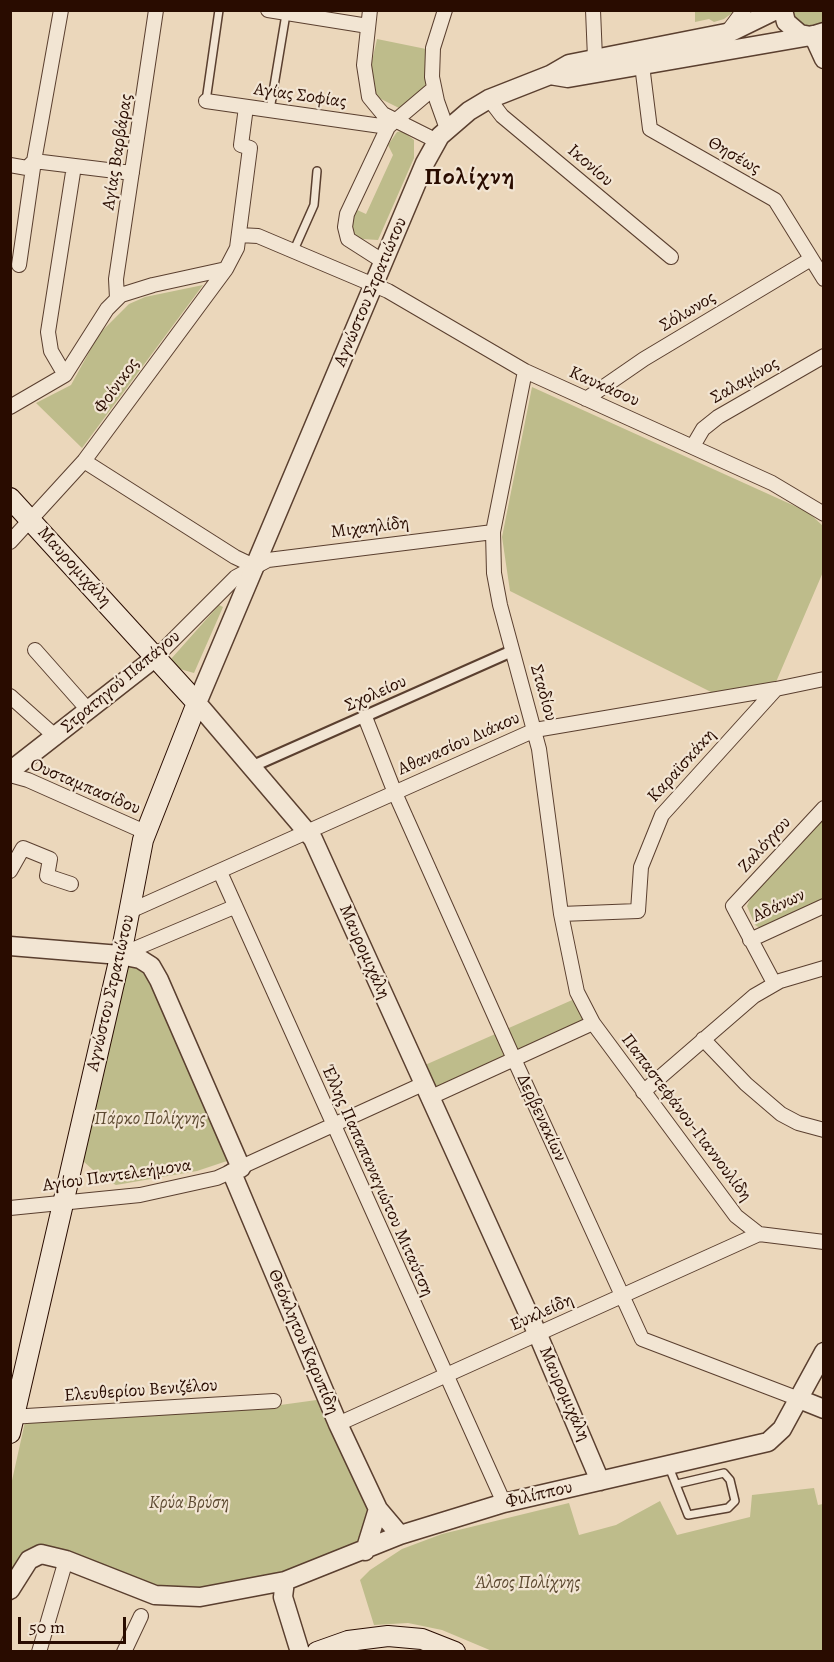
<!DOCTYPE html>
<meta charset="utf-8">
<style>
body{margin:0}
#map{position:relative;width:834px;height:1662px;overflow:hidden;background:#ebd7bb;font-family:Alegreya,serif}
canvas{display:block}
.frame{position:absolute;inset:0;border:12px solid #290c00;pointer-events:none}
.scale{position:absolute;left:18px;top:1617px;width:108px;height:27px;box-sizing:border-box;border:3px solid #290c00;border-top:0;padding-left:8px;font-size:18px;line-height:21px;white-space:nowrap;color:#290c00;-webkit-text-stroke:4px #f2e5d3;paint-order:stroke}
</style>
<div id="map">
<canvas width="834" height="1662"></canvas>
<div class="frame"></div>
<div class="scale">50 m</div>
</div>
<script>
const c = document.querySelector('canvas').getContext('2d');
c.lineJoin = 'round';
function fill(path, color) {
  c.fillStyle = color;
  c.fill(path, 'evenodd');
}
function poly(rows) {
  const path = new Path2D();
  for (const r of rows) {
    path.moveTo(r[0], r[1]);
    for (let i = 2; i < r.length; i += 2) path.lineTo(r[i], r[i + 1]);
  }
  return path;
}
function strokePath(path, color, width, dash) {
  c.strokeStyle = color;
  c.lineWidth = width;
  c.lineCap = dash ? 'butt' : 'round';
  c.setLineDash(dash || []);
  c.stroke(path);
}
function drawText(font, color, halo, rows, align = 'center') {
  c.font = font + ' Alegreya,serif';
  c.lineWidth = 4.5;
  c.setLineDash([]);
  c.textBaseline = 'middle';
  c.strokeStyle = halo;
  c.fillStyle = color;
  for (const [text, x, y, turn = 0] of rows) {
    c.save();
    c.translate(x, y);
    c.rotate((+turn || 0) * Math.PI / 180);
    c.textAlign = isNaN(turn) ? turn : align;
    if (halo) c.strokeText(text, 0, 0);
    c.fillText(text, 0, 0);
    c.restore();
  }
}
fill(poly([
 [695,11,695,10,735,11,724,19,714,22,709,19,695,22],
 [789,11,823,11,823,25,802,28],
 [377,39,426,49,426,89,401,109,375,96,370,70],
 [402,131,414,140,414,158,378,240,362,239,355,235,351,227,355,209,366,214,393,155,388,145,397,132],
 [203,285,82,448,36,403,71,385,99,334,129,304,145,297],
 [532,387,808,512,823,526,823,572,776,682,713,693,510,591,502,537],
 [219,605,223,607,194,673,180,669,171,659],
 [823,819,823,901,760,928,755,925,747,906,751,897],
 [129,964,150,974,230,1160,197,1171,116,1185,102,1178,83,1161],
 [579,997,593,1023,429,1098,416,1069],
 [324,1399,378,1509,365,1551,312,1571,155,1595,42,1554,11,1590,11,1485,25,1422,273,1406],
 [814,1488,818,1505,823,1504,823,1651,492,1651,442,1630,408,1623,374,1625,360,1580,370,1570,402,1549,442,1534,569,1503,579,1535,616,1525,660,1501,677,1535,750,1517,752,1495]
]), '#bebc8b');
const service = poly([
 [206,101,219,10],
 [270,110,286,14],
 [294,250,314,205,317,171],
 [669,1467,688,1515,728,1508,735,1501,730,1480,724,1473,677,1484]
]);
const pedestrian = poly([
 [253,766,512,651]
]);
const minor = poly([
 [268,10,368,26],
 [370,10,364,65,369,97,383,114,437,141],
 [445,10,433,48,432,77,437,101,447,129],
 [593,10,595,58],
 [729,30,744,10],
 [642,65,650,129,775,200,824,279],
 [489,99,502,116,671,257],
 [206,101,388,127],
 [10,165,27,168,34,161,132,173],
 [239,235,258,236,388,291,525,371,772,483,824,514],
 [384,262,348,239,345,227,347,214,388,127,434,88],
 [19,265,34,161,61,10],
 [117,298,116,279,156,10],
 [525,371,493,532,494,573,500,605,539,749,561,914,577,992,593,1023,736,1216,759,1234,824,1242],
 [65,375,51,351,48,332,74,166],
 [586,399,644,359,811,259],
 [10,407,65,375,107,309,121,295,153,285,226,269,237,248,250,148,241,145,246,107],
 [693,446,703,429,718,417,824,356],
 [84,461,235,557,254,566],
 [10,542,84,461,226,269],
 [35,650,89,711],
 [156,657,236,577,268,560,493,532],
 [10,696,56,737],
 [365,717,395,793,514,1059,642,1339,799,1399],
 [10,775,28,780,145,832],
 [10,871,23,848,50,859,47,876,71,884],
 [220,872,504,1503],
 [130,911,535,730,776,689,824,679],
 [561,914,638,911,641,867,662,815,776,689],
 [750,940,824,906],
 [120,955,234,907],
 [774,983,733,906,824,808],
 [703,1039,746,1084,781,1114,798,1123,824,1130],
 [643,1092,754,996,780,981,824,968],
 [429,1098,593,1023],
 [10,1208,140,1195,217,1178,423,1084],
 [10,1417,274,1401],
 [338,1424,759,1234],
 [39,1652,66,1560],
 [124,1652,141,1616]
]);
const tertiary = poly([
 [783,10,786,22,800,34,811,36,824,32],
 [813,35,824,59],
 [550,75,568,78,811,36],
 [10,771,156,657],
 [10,946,120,955,140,959,151,966,159,980,241,1168],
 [232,1173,338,1424,378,1509,400,1535],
 [799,1399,824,1409],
 [600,1481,538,1335,313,839,197,703,425,163,440,136,469,111,489,99,550,75,569,64,731,32,776,10],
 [365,1551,378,1509],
 [10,1590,29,1560,41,1554,66,1560,155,1595,200,1597,285,1581],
 [300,1652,283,1597,285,1581,400,1535,504,1503,768,1442,782,1429,824,1352]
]);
const secondary = poly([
 [10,498,197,703,143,840,123,944,10,1433],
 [317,1652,348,1641,388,1636,422,1639,455,1652]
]);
strokePath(service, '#5a3f2f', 10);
strokePath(pedestrian, '#5a3f2f', 14);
strokePath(minor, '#5a3f2f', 16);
strokePath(tertiary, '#5a3f2f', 21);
strokePath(secondary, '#290c00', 22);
strokePath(service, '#f2e5d3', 7);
strokePath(pedestrian, '#f2e5d3', 10);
strokePath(minor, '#f2e5d3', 14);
strokePath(tertiary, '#f2e5d3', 18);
strokePath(secondary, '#f2e5d3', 20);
drawText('18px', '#290c00', '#f2e5d3', [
 ["Αγίας Σοφίας",300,96,8],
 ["Αγίας Βαρβάρας",118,152,-81],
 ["Θησέως",734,156,30],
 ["Ικονίου",590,166,41],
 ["Αγνώστου Στρατιώτου",371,292,-67],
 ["Σόλωνος",688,312,-31],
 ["Σαλαμίνος",745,381,-30],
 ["Φοίνικος",117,386,-54],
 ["Καυκάσου",604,387,24],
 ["Μιχαηλίδη",370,528,-7],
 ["Μαυρομιχάλη",74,567,48],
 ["Στρατηγού Παπάγου",121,682,-40],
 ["Σταδίου",543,693,74],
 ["Σχολείου",376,694,-24],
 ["Αθανασίου Διάκου",459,744,-24],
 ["Καραϊσκάκη",682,766,-48],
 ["Ουσταμπασίδου",85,787,23],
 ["Ζαλόγγου",765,845,-48],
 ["Αδάνων",779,906,-25],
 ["Μαυρομιχάλη",364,952,66],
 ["Αγνώστου Στρατιώτου",111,993,-77],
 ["Δερβενακίων",541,1118,65],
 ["Παπαστεφάνου-Γιαννουλίδη",686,1118,53],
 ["Αγίου Παντελεήμονα",117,1176,-8],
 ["Έλλης Παπαπαναγιώτου Μιταύτση",377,1181,66],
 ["Ευκλείδη",542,1313,-24],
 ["Θεόκλητου Καρυπίδη",303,1342,67],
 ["Ελευθερίου Βενιζέλου",141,1391,-4],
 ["Μαυρομιχάλη",564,1394,66],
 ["Φιλίππου",539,1495,-13]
]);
drawText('italic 18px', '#5d4a31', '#f2e5d3', [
 ["Πάρκο Πολίχνης",150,1120],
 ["Κρύα Βρύση",189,1504],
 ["Άλσος Πολίχνης",527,1584]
]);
c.letterSpacing = '1.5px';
drawText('bold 24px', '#290c00', '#f2e5d3', [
 ["Πολίχνη",470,178]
]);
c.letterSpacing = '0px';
</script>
